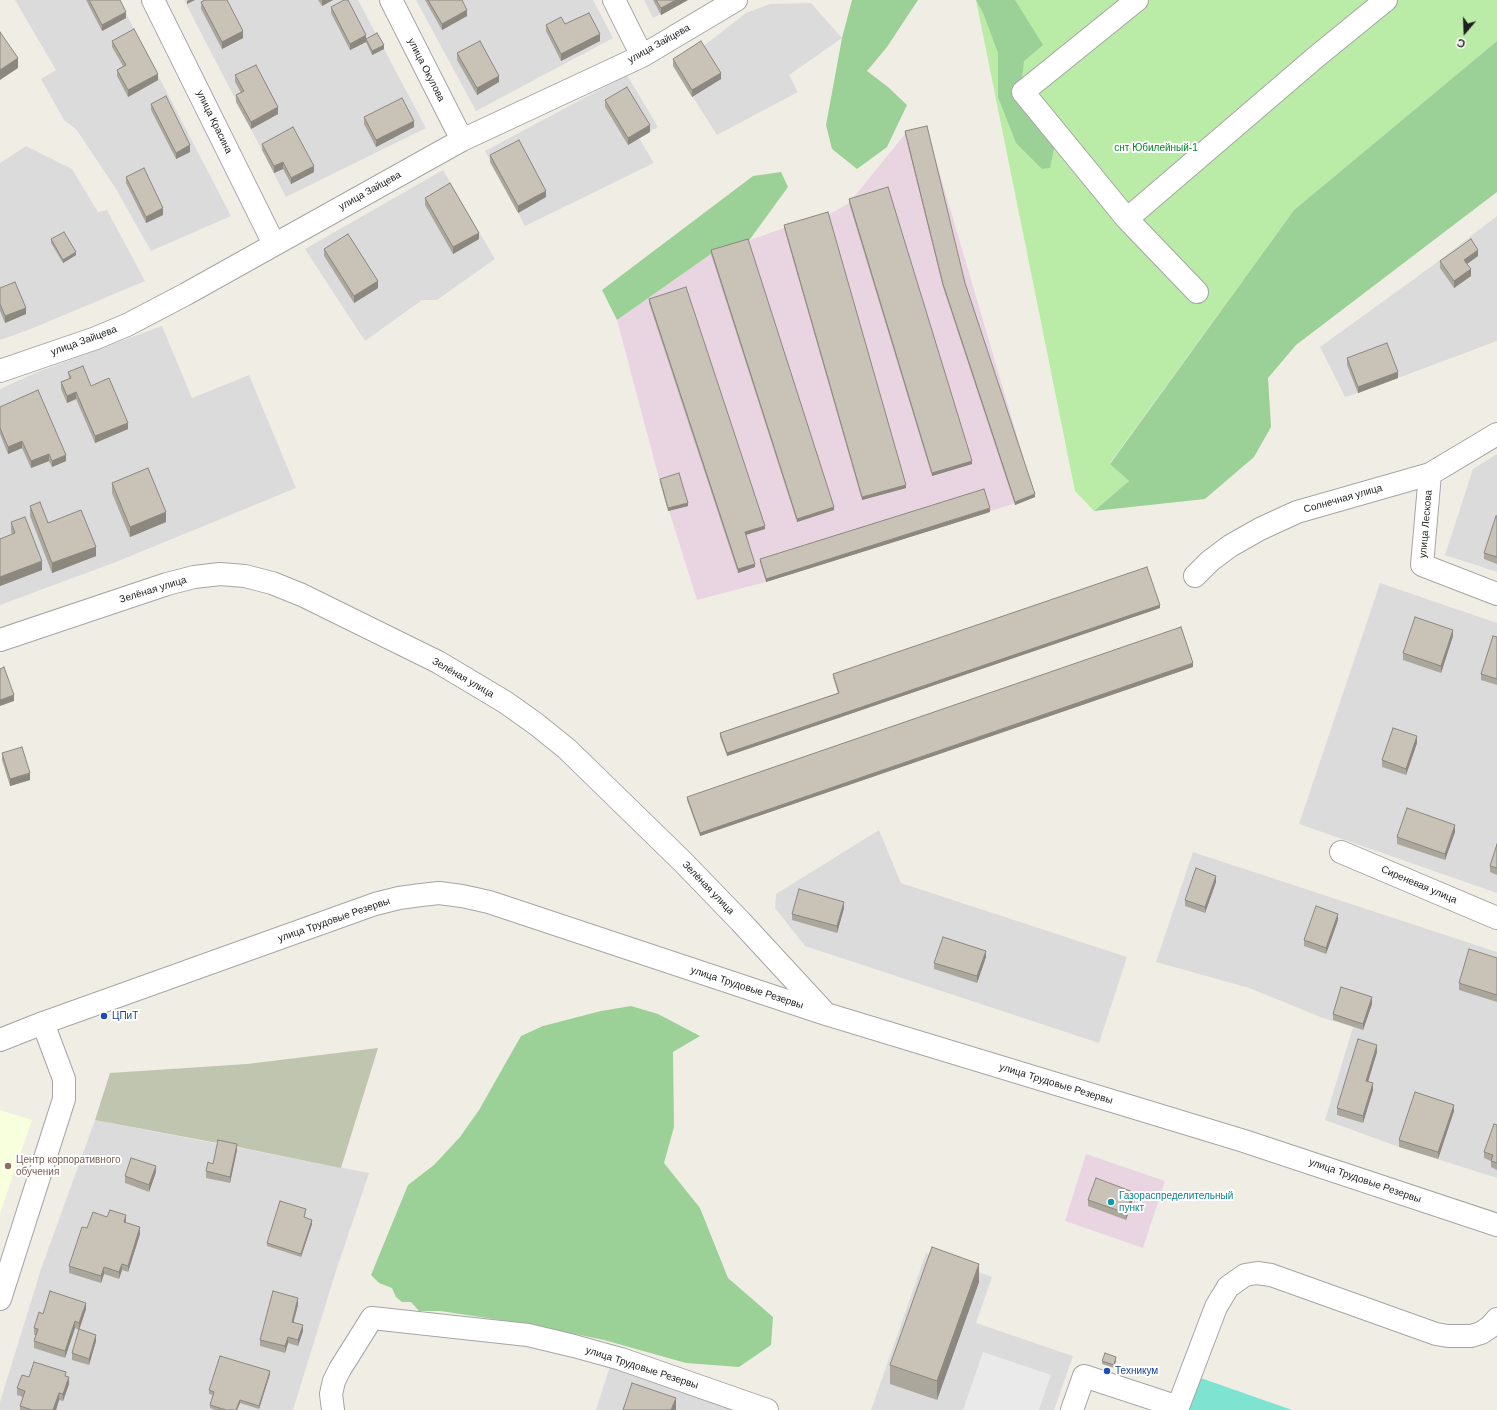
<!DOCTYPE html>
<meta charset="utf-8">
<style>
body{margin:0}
#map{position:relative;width:1497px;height:1410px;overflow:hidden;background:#f0eee4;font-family:Helvetica,sans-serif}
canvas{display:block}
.north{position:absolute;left:1445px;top:12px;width:40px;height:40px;-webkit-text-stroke:3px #fff;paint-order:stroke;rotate:199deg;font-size:11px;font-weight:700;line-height:16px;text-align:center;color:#1e1e1e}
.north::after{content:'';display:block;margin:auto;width:14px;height:18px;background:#1e1e1e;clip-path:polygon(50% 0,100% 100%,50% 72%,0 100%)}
</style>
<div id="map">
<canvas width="1497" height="1410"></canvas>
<div class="north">С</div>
</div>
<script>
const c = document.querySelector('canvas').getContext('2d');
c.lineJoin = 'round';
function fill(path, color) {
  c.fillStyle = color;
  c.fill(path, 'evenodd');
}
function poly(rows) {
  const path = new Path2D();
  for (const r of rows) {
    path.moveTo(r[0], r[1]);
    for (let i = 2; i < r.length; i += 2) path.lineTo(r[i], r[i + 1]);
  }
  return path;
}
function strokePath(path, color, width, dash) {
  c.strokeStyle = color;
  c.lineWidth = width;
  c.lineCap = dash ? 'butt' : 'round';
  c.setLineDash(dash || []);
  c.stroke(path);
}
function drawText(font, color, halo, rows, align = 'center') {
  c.font = font + ' Helvetica,sans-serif';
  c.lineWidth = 4;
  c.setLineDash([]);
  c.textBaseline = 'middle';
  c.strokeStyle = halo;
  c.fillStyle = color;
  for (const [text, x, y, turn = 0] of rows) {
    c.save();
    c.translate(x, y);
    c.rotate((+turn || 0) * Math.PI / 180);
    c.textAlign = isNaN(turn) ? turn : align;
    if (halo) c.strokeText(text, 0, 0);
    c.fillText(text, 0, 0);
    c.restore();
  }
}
fill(poly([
 [15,0,119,0,231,216,151,251,116,189,76,129,64,120,41,79,56,70],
 [184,0,358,0,426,128,286,197],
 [416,0,593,0,613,38,476,111],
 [644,0,688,0,653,18],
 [811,3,842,38,789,75,798,92,717,135,673,66,701,48,746,13,770,4],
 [627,75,658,127,639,138,654,163,525,226,485,151],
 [26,146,72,169,98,212,107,210,145,281,31,329,0,340,0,163],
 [443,170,495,259,437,300,422,300,365,341,305,249],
 [1497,216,1497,341,1358,393,1345,397,1320,347,1432,266],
 [162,326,192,398,249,375,296,488,116,562,0,605,0,389,35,373],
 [1497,454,1497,572,1445,555,1473,469],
 [1380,583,1497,623,1497,893,1299,824],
 [879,830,901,883,1127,957,1099,1043,805,946,775,908,776,894],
 [1193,852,1497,952,1497,1178,1399,1147,1325,1120,1353,1027,1323,1018,1249,988,1156,962],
 [95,1120,369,1173,335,1274,293,1410,0,1410,0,1402,41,1269],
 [926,1253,992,1277,976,1323,1073,1356,1054,1410,871,1410],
 [611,1363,736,1410,596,1410]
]), '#dcdbdb');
fill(poly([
 [927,130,1035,497,766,582,697,600,660,482,617,320,711,254,784,228,828,215,849,203,905,134],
 [1086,1154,1165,1181,1143,1248,1065,1221]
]), '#e9d5e1');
fill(poly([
 [0,1110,32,1120,0,1213]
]), '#f8ffdd');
fill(poly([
 [378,1048,341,1168,228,1145,95,1120,110,1073,247,1064]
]), '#c0c5af');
fill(poly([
 [976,0,1497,0,1497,41,1294,210,1110,463,1129,481,1094,511,1075,491]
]), '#bbeca7');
fill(poly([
 [852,0,918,0,887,47,867,71,888,87,907,105,887,147,857,169,832,149,826,125,842,38],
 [976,0,1015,0,1043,45,1024,61,1022,78,1034,120,1055,144,1050,168,1042,169,1016,143,998,97,998,53,984,15],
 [1497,41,1497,192,1296,345,1268,378,1271,427,1254,457,1205,499,1094,511,1129,481,1110,464,1294,210],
 [781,172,788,187,748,242,711,254,617,320,602,290,753,176],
 [631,1006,658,1014,700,1036,673,1052,674,1127,664,1163,700,1208,728,1278,773,1317,771,1345,739,1367,686,1363,604,1340,527,1324,440,1311,419,1311,411,1302,402,1302,396,1297,392,1288,379,1283,371,1275,408,1185,434,1165,460,1137,479,1110,521,1036,543,1026,601,1011]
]), '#9bd196');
fill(poly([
 [1198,1377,1292,1410,1187,1410]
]), '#7ee3d1');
fill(poly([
 [983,1352,1051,1375,1039,1410,963,1410]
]), '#eaeaea');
const minor = poly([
 [153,0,274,244],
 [391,0,462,140],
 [614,0,642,56],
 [1137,0,1023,92,1127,219,1316,57,1386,0],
 [1127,219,1197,292],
 [0,371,96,338,127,325,186,294,462,140,642,56,736,0],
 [1430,474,1422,565,1497,594],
 [1195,576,1210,561,1230,546,1260,529,1297,512,1430,474,1497,434],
 [0,640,167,584,194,577,220,574,245,576,272,583,302,595,438,662,505,702,536,724,567,749,683,862,741,922,825,1013],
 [1341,852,1497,918],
 [0,1040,43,1023,375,904,399,898,421,895,439,893,462,896,489,902,826,1014,1244,1141,1497,1225],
 [0,1299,64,1099,64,1079,43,1023],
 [333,1410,331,1394,334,1381,340,1369,372,1318,528,1335,574,1346,621,1359,767,1410],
 [1072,1410,1084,1376,1178,1407,1216,1307,1228,1287,1245,1275,1257,1273,1271,1275,1436,1334,1448,1336,1471,1336,1481,1333,1490,1327,1497,1319]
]);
strokePath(minor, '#a5a5a5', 24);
strokePath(minor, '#fff', 22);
fill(poly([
 [86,0,120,0,126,18,102,31],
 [318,0,333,0,322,6],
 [425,0,462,0,467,16,442,30],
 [653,0,688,0,661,15],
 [201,2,243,38,222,49,201,9],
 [331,7,366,39,384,49,372,55,366,42,350,50,331,13],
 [565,24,600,41,561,61,546,31,546,25],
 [112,41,158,80,128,97,117,76,117,70,123,66,112,47],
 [457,53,499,82,477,95,457,60],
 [673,59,721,79,692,97,673,66],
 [235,75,278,114,251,129,236,102,236,95,241,93,235,82],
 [605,100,650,132,628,145,605,107],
 [151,104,190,152,176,159,151,110],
 [364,117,414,127,376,147,364,124],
 [905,131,965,283,1035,497,1015,505,943,287,905,134],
 [262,144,314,172,291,184,283,169,274,173,262,150],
 [490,155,546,197,518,213,490,162],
 [126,177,163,215,146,223,126,183],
 [425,198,479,239,453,254,425,205],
 [849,199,972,464,932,476,849,203],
 [784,225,906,488,862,500,784,228],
 [51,239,76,255,63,263,51,243],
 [324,249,378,288,354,303,324,256],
 [711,250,834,510,797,522,711,254],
 [1478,256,1467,264,1471,276,1454,288,1440,268,1440,261],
 [0,288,26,314,5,323,0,311],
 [649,299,765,529,746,535,755,567,738,573,649,303],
 [1347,358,1398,378,1358,393,1347,365],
 [68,372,91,386,128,429,95,443,76,399,67,403,61,389,61,382,69,379],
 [0,407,66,461,52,467,49,461,31,468,22,448,8,454,0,434],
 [660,479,688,506,668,511,660,482],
 [112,483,166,522,130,537,112,493],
 [30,506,48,523,96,556,52,573,30,516],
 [990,512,766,582,760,562,760,559],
 [1497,516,1497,564,1484,559,1484,553],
 [11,522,42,570,0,586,0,539,12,534,11,532],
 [1160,608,727,756,720,737,720,733,838,693,833,677,833,674],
 [1453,636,1441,673,1403,660,1403,653],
 [1497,637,1497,685,1481,680,1481,674],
 [1193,667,700,836,687,800,687,797],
 [1417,743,1406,775,1382,767,1382,760],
 [2,753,30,780,10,786,2,760],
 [1455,832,1445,860,1397,844,1397,837],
 [1497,844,1497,875,1490,872,1490,866],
 [1216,882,1205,913,1185,906,1185,900],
 [844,908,837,933,792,920,792,914],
 [1338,920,1326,954,1304,946,1304,940],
 [986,957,977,983,934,969,934,963],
 [1497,958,1497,1002,1459,990,1459,983],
 [1372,1004,1363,1030,1333,1020,1333,1014],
 [1377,1052,1368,1082,1373,1090,1363,1123,1337,1115,1337,1108],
 [1454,1111,1438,1159,1399,1147,1399,1140],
 [1497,1125,1497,1170,1491,1167,1491,1161,1484,1158,1484,1152],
 [237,1150,230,1183,206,1178,206,1171,213,1164],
 [156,1172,149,1192,125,1183,125,1176],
 [1133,1199,1126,1220,1088,1206,1088,1200],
 [306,1212,304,1218,312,1224,301,1257,267,1246,267,1243],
 [107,1217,126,1222,126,1223,140,1234,128,1272,122,1270,119,1279,104,1274,101,1283,69,1273,69,1266,87,1228],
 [979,1282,937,1400,890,1384,890,1365],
 [298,1305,293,1322,303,1331,298,1346,288,1343,285,1353,260,1346,260,1340],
 [86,1309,79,1330,75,1328,65,1358,34,1348,34,1341,36,1335,34,1335,34,1328,43,1314],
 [96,1341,89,1365,72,1360,72,1353],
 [1116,1360,1114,1368,1102,1364,1102,1361],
 [270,1374,259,1409,240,1403,237,1410,215,1410,210,1408,210,1405,213,1395,209,1394,209,1390],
 [66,1376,69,1384,63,1401,59,1400,56,1410,20,1410,20,1406,23,1397,17,1395,17,1388,29,1377]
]), '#aca79d');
fill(poly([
 [189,0,195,0,187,4,187,1],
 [322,0,333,0,322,6],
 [676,0,688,0,661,15,661,8],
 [467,10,467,16,442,30,442,24],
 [126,12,126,18,102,31,102,25],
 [243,31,243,38,222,49,222,42],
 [600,34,600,41,561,61,561,54],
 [366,35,366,42,350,50,350,44],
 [384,45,384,49,372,55,372,51],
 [18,58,18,68,0,80,0,70],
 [721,73,721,79,692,97,692,90],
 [158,74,158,80,128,97,128,90],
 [499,76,499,82,477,95,477,88],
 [278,107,278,114,251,129,251,122],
 [414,121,414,127,376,147,376,140],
 [650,125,650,132,628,145,628,138],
 [190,145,190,152,176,159,176,153],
 [283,162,283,169,274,173,274,166],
 [314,166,314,172,291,184,291,178],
 [546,191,546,197,518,213,518,206],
 [163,208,163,215,146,223,146,217],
 [479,233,479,239,453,254,453,247],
 [1478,250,1478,256,1464,266,1464,260],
 [76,252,76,255,63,263,63,260],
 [1471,269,1471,276,1454,288,1454,281],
 [378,281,378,288,354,303,354,296],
 [26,308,26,314,5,323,5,316],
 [1398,372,1398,378,1358,393,1358,387],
 [76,392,76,399,67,403,67,396],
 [128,423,128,429,95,443,95,436],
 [22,441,22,448,8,454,8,447],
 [49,454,49,461,31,468,31,461],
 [66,455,66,461,52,467,52,461],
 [972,461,972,464,932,476,932,473],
 [906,485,906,488,862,500,862,497],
 [1035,494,1035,497,1015,505,1015,502],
 [688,503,688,506,668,511,668,508],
 [834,507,834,510,797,522,797,519],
 [990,508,990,512,766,582,766,579],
 [166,512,166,522,130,537,130,527],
 [765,526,765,529,745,535,745,532],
 [96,547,96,556,52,573,52,563],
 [42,561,42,570,0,586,0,577],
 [755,564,755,567,738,573,738,569],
 [1160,605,1160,608,727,756,727,753],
 [1453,630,1453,636,1441,673,1441,666],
 [1193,663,1193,667,700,836,700,833],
 [14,695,14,701,0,706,0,700],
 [1417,736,1417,743,1406,775,1406,769],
 [30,773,30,780,10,786,10,779],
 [1455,825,1455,832,1445,860,1445,854],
 [1216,876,1216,882,1205,913,1205,907],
 [844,902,844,908,837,933,837,926],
 [1338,914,1338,920,1326,954,1326,948],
 [986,951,986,957,977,983,977,976],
 [1372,997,1372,1004,1363,1030,1363,1024],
 [1377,1045,1377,1052,1366,1088,1366,1081],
 [1373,1083,1373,1090,1363,1123,1363,1116],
 [1454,1105,1454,1111,1438,1159,1438,1152],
 [237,1144,237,1150,230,1183,230,1177],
 [156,1166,156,1172,149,1192,149,1185],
 [1133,1192,1133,1199,1126,1220,1126,1213],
 [126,1215,126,1222,124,1229,124,1222],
 [312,1220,312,1224,301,1257,301,1254],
 [140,1227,140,1234,128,1272,128,1266],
 [122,1264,122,1270,119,1279,119,1272],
 [979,1264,979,1282,937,1400,937,1381],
 [104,1267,104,1274,101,1283,101,1276],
 [298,1298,298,1305,292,1328,292,1322],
 [86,1303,86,1309,79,1330,79,1323],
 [75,1321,75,1328,65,1358,65,1351],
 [303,1325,303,1331,298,1346,298,1340],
 [96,1335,96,1341,89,1365,89,1359],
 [288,1337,288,1343,285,1353,285,1346],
 [1116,1357,1116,1360,1114,1368,1114,1365],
 [270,1371,270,1374,259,1409,259,1406],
 [69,1377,69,1384,63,1401,63,1394],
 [59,1393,59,1400,56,1410,53,1410],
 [676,1398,676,1410,671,1410],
 [240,1400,240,1403,237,1410,236,1410]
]), '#8c8880');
const building = poly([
 [89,0,120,0,126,12,102,25,89,0],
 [205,0,227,0,243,31,222,42,201,2,205,0],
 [344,0,348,0,366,35,350,44,331,7,344,0],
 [428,0,462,0,467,10,442,24,428,0],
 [656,0,676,0,661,8,656,0],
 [589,13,600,34,561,54,546,25,561,17,565,24,589,13],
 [134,29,158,74,128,90,117,70,126,65,112,41,134,29],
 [0,32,18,58,0,70,0,32],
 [377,33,384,45,372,51,366,39,377,33],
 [480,41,499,76,477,88,457,53,480,41],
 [701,41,721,73,692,90,673,59,701,41],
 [256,65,278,107,251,122,236,95,244,91,235,75,256,65],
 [627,87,650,125,628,138,605,100,627,87],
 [166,96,190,145,176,153,151,104,166,96],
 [402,98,414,121,376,140,364,117,402,98],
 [927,126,965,283,1035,494,1015,502,943,284,905,131,927,126],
 [293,127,314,166,291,178,283,162,274,166,262,144,293,127],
 [519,140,546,191,518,206,490,155,519,140],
 [144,168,163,208,146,217,126,177,144,168],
 [450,183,479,233,453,247,425,198,450,183],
 [888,187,972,461,932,473,849,199,888,187],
 [828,212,906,485,862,497,784,225,828,212],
 [64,232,76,252,63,260,51,239,64,232],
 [348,234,378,281,354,296,324,249,348,234],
 [748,239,834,507,797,519,711,250,748,239],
 [1471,239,1478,250,1464,260,1471,269,1454,281,1440,261,1471,239],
 [15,282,26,308,5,316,0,304,0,288,15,282],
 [686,287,765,526,745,532,755,564,738,569,649,299,686,287],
 [1387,343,1398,372,1358,387,1347,358,1387,343],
 [83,366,91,386,109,378,128,423,95,436,76,392,67,396,61,382,71,378,68,372,83,366],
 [38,390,66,455,52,461,49,454,31,461,22,441,8,447,0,428,0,407,38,390],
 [148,468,166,512,130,527,112,483,148,468],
 [679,473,688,503,668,508,660,479,679,473],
 [984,489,990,508,766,579,760,559,984,489],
 [40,502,48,523,81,510,96,547,52,563,30,506,40,502],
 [1496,516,1497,516,1497,557,1484,553,1496,516],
 [25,517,42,561,0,577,0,539,15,533,11,522,25,517],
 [1147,567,1160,605,727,753,720,733,839,693,833,674,1147,567],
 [1415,617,1453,630,1441,666,1403,653,1415,617],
 [1181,627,1193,663,700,833,687,797,1181,627],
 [1493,636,1497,637,1497,679,1481,674,1493,636],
 [4,667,14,695,0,700,0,669,4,667],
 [1393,728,1417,736,1406,769,1382,760,1393,728],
 [22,747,30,773,10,779,2,753,22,747],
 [1407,808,1455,825,1445,854,1397,837,1407,808],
 [1497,844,1497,868,1490,866,1497,844],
 [1196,868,1216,876,1205,907,1185,900,1196,868],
 [799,889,844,902,837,926,792,914,799,889],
 [1316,906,1338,914,1326,948,1304,940,1316,906],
 [943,937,986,951,977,976,934,963,943,937],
 [1469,949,1497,958,1497,995,1459,983,1469,949],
 [1341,987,1372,997,1363,1024,1333,1014,1341,987],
 [1358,1039,1377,1045,1366,1081,1373,1083,1363,1116,1337,1108,1358,1039],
 [1415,1092,1454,1105,1438,1152,1399,1140,1415,1092],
 [1494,1124,1497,1125,1497,1163,1491,1161,1493,1155,1484,1152,1494,1124],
 [218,1140,237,1144,230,1177,206,1171,208,1162,213,1164,218,1140],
 [131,1158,156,1166,149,1185,125,1176,131,1158],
 [1096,1178,1133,1192,1126,1213,1088,1200,1096,1178],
 [280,1201,306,1209,304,1217,312,1220,301,1254,267,1243,280,1201],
 [110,1210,126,1215,124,1222,140,1227,128,1266,122,1264,119,1272,104,1267,101,1276,69,1266,82,1227,87,1228,93,1212,107,1217,110,1210],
 [932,1247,979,1264,937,1381,890,1365,932,1247],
 [50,1291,86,1303,79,1323,75,1321,65,1351,34,1341,38,1329,34,1328,39,1312,43,1314,50,1291],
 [273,1291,298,1298,292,1322,303,1325,298,1340,288,1337,285,1346,260,1340,273,1291],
 [79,1329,96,1335,89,1359,72,1353,79,1329],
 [1105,1353,1116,1357,1114,1365,1102,1361,1105,1353],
 [220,1356,270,1371,259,1406,240,1400,236,1410,226,1410,210,1405,214,1392,209,1390,220,1356],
 [34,1362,66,1372,65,1376,69,1377,63,1394,59,1393,53,1410,32,1410,20,1406,25,1391,17,1388,22,1375,29,1377,34,1362],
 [632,1383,676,1398,671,1410,623,1410,632,1383]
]);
fill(building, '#c8c2b7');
strokePath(building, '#8c8880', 1);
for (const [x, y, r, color] of [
 [104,1016,4,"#1a4fb4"],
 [8,1166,4,"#8d6e63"],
 [1111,1202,4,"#0f9aa8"],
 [1107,1371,4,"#1a4fb4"]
]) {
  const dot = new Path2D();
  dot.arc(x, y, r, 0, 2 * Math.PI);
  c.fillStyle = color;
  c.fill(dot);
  strokePath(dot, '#fff', 1.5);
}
drawText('10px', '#1e1e1e', '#fff', [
 ["улица Зайцева",659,44,-29],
 ["улица Окулова",426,70,63],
 ["улица Красина",214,122,64],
 ["улица Зайцева",370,191,-29],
 ["улица Зайцева",84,341,-20],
 ["Солнечная улица",1343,499,-16],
 ["улица Лескова",1426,524,-85],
 ["Зелёная улица",153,590,-17],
 ["Зелёная улица",463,678,30],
 ["Сиреневая улица",1419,885,23],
 ["Зелёная улица",708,888,46],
 ["улица Трудовые Резервы",334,920,-19],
 ["улица Трудовые Резервы",747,988,18],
 ["улица Трудовые Резервы",1056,1084,17],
 ["улица Трудовые Резервы",1365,1181,19],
 ["улица Трудовые Резервы",642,1368,18]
]);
drawText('10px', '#06822a', '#fff', [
 ["снт Юбилейный-1",1156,148]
]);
drawText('10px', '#164399', '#fff', [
 ["ЦПиТ",112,1016],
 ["Техникум",1115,1371]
], 'left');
drawText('10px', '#785e54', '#fff', [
 ["Центр корпоративного",16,1160],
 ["обучения",16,1172]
], 'left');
drawText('10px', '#0d838f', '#fff', [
 ["Газораспределительный",1119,1196],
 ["пункт",1119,1208]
], 'left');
</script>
